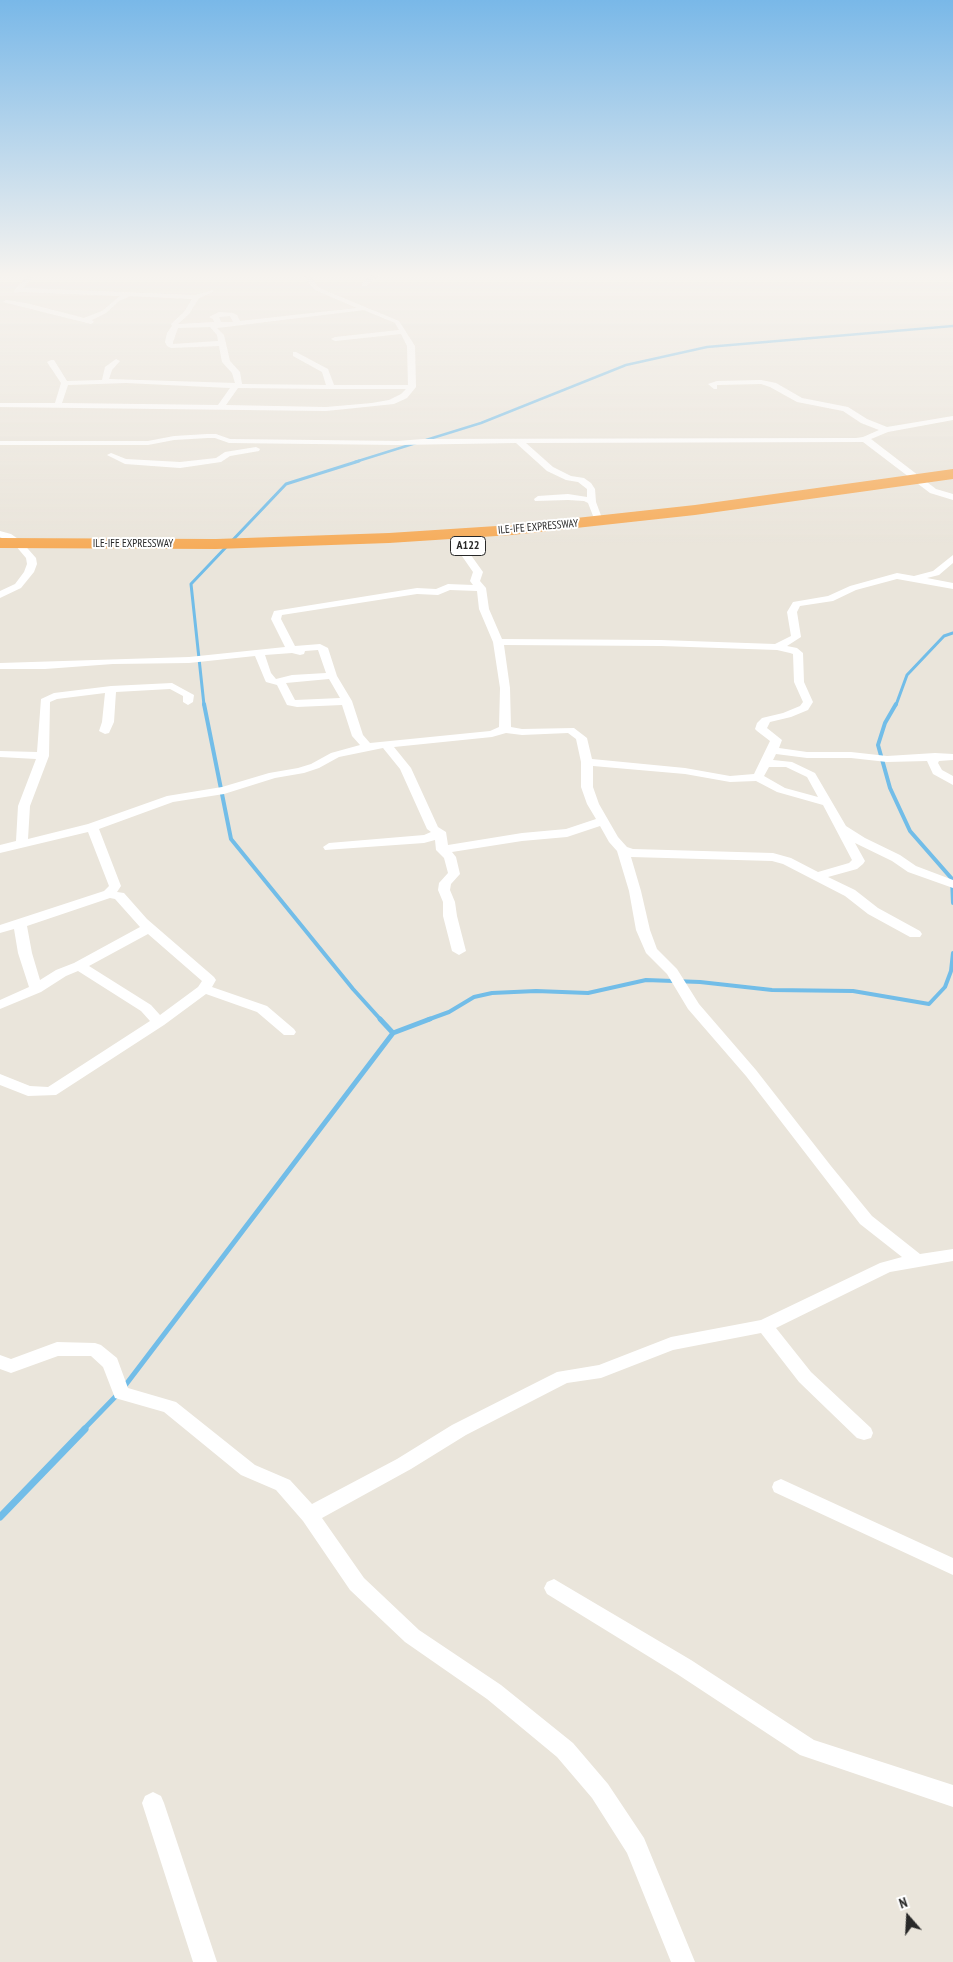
<!DOCTYPE html>
<style>
body{margin:0}
#map{position:relative;width:953px;height:1962px;overflow:hidden;background:#eae5db;font-family:"PT Sans Narrow",sans-serif}
canvas{display:block}
.north{position:absolute;left:883px;top:1892px;width:50px;height:50px;-webkit-text-stroke:4px #fff;paint-order:stroke;rotate:341deg;font-size:14px;font-weight:700;line-height:20px;text-align:center;color:#282828}
.north::after{content:'';display:block;margin:auto;width:18px;height:22px;background:#282828;clip-path:polygon(50% 0,100% 100%,50% 72%,0 100%)}
</style>
<div id="map">
<canvas width="953" height="1962"></canvas>
<div class="north">N</div>
</div>
<script>
const c = document.querySelector('canvas').getContext('2d');
c.lineJoin = 'round';
function poly(rows) {
  const path = new Path2D();
  for (const r of rows) {
    path.moveTo(r[0], r[1]);
    for (let i = 2; i < r.length; i += 2) path.lineTo(r[i], r[i + 1]);
  }
  return path;
}
function strokePath(path, color, width, dash) {
  c.strokeStyle = color;
  c.lineWidth = width;
  c.lineCap = dash ? 'butt' : 'round';
  c.setLineDash(dash || []);
  c.stroke(path);
}
function fill(path, color) {
  c.fillStyle = color;
  c.fill(path, 'evenodd');
}
function drawText(font, color, halo, rows, align = 'center') {
  c.font = font + ' "PT Sans Narrow",sans-serif';
  c.lineWidth = 4;
  c.setLineDash([]);
  c.textBaseline = 'middle';
  c.strokeStyle = halo;
  c.fillStyle = color;
  for (const [text, x, y, turn = 0] of rows) {
    c.save();
    c.translate(x, y);
    c.rotate((+turn || 0) * Math.PI / 180);
    c.textAlign = isNaN(turn) ? turn : align;
    if (halo) c.strokeText(text, 0, 0);
    c.fillText(text, 0, 0);
    c.restore();
  }
}
strokePath(poly([
 [426,440,481,423,626,365,707,347,953,326],
 [355,462,416,443]
]), '#72bde8', 2.5);
strokePath(poly([
 [204,705,191,584,286,484,359,461],
 [896,705,907,675,944,636,953,633]
]), '#72bde8', 3);
strokePath(poly([
 [204,704,231,839,353,989,381,1020],
 [896,704,885,723,878,745,890,788,910,831,952,879,953,903],
 [427,1020,449,1012,474,997,492,993,536,991,588,993,646,980,700,982,772,990,853,991,929,1004,945,987,951,971,953,953]
]), '#72bde8', 4);
strokePath(poly([
 [380,1019,393,1033],
 [124,1387,393,1033,430,1019],
 [83,1430,117,1395]
]), '#72bde8', 5);
strokePath(poly([
 [0,1517,85,1429]
]), '#72bde8', 7);
fill(poly([
 [29,275,35,275,23,288,195,295,213,290,213,292,199,298,189,314,178,324,214,322,213,319,209,317,219,312,233,313,237,315,240,321,357,308,315,290,303,275,309,275,319,288,399,321,415,346,416,387,407,398,394,404,326,411,0,407,0,403,55,403,61,383,47,362,51,360,54,360,67,381,102,380,105,367,116,359,120,361,112,370,109,379,235,383,232,373,222,362,219,346,171,348,167,346,165,342,167,333,172,326,171,324,184,312,192,299,130,296,119,301,106,313,92,320,94,322,91,324,3,302,6,300,26,303,84,318,102,311,120,296,20,292,14,293,14,291,29,275],
 [364,310,395,323,399,330,335,337,331,339,335,341,401,334,407,346,408,385,334,385,328,369,296,352,293,352,293,356,322,372,326,385,242,384,240,372,230,361,224,335,217,328,364,310],
 [230,316,233,322,221,322,219,317,230,316],
 [210,327,217,335,218,341,173,344,173,342,178,328,210,327],
 [126,383,230,388,218,405,62,403,68,385,126,383],
 [238,388,331,389,406,389,401,394,389,400,372,403,326,407,226,405,238,388],
 [372,275,379,275,366,286,362,286,362,284,372,275],
 [761,380,776,383,802,398,848,407,867,419,887,427,953,416,953,420,888,432,871,439,936,489,953,494,953,500,930,493,863,442,526,443,553,467,571,476,584,478,591,483,595,489,596,502,603,521,599,524,595,521,588,503,584,501,568,500,535,501,534,499,538,496,568,494,587,497,587,489,578,482,566,480,547,471,516,443,398,445,229,443,215,438,207,438,174,440,148,445,0,445,0,441,148,441,174,436,207,434,216,434,230,439,398,441,423,439,856,438,863,437,879,430,861,423,843,411,797,402,770,387,761,384,717,385,717,389,714,389,708,384,717,381,761,380],
 [256,447,260,449,259,451,230,456,221,462,180,468,125,464,107,455,111,453,126,459,180,462,216,458,225,452,256,447],
 [0,531,11,534,21,541,36,558,37,564,34,572,21,588,0,598,0,591,15,584,24,572,27,564,26,558,15,545,0,537,0,531],
 [460,543,463,544,483,572,480,581,486,588,489,609,502,639,661,640,775,644,791,636,787,612,793,602,828,596,850,586,897,573,914,576,933,571,953,555,953,563,939,575,927,578,953,583,953,589,897,579,856,590,833,601,800,606,797,612,801,637,787,646,797,648,803,653,804,682,813,702,808,710,791,717,770,722,767,728,782,740,779,748,807,752,851,752,887,756,935,753,953,754,953,760,939,761,938,763,942,770,953,776,953,785,933,774,927,761,887,762,851,758,807,758,776,754,773,760,792,762,815,773,846,826,865,838,900,855,916,866,953,880,953,888,908,872,892,861,855,843,865,861,863,864,857,869,828,877,855,890,878,908,920,931,922,934,920,937,910,937,868,914,845,896,783,864,772,861,631,857,641,891,650,930,657,949,677,969,699,1004,756,1070,831,1166,872,1216,920,1254,953,1249,953,1261,890,1272,776,1328,811,1372,871,1428,873,1433,871,1438,864,1440,857,1438,799,1382,761,1333,673,1350,601,1378,567,1383,466,1435,411,1469,322,1518,364,1578,419,1630,501,1685,573,1743,608,1784,644,1838,695,1962,671,1962,627,1853,592,1798,557,1757,487,1699,405,1642,350,1590,303,1521,276,1490,241,1475,164,1412,115,1398,103,1367,91,1356,58,1356,11,1373,0,1369,0,1355,11,1359,57,1342,95,1343,101,1345,117,1358,128,1388,176,1402,255,1465,290,1480,312,1504,397,1459,452,1425,557,1372,599,1365,671,1337,761,1320,880,1263,902,1257,860,1224,746,1076,688,1009,667,974,646,953,636,930,629,891,617,851,609,842,600,826,567,837,522,841,452,852,456,857,460,874,451,884,450,890,455,902,457,916,466,951,459,955,452,951,443,916,443,902,438,890,439,883,448,873,444,858,436,850,435,840,424,843,325,850,323,847,329,843,424,835,431,832,427,829,400,769,383,748,339,757,319,768,304,773,275,778,224,794,173,802,99,829,121,886,117,892,124,893,147,919,214,977,216,980,212,987,267,1006,294,1029,296,1032,294,1035,284,1035,257,1012,206,994,164,1025,56,1095,28,1096,0,1085,0,1074,30,1086,48,1087,150,1021,141,1011,78,971,66,976,41,992,0,1009,0,1000,29,987,18,953,14,929,0,933,0,925,104,891,109,886,88,832,0,853,0,845,16,841,18,806,36,759,0,757,0,751,37,752,41,699,54,693,111,686,172,683,194,695,193,702,188,705,183,702,183,696,170,689,116,692,114,722,109,733,105,734,99,731,102,722,105,693,57,699,50,702,49,756,30,806,28,839,88,824,167,796,222,787,269,773,298,768,311,764,331,753,360,745,352,736,342,705,297,707,287,705,277,685,266,682,265,680,255,656,189,663,113,664,45,669,0,669,0,663,189,657,285,647,271,619,274,611,417,588,436,589,448,584,473,585,470,581,473,572,455,546,460,543],
 [450,590,477,591,479,609,493,642,500,688,499,727,490,731,370,743,363,735,352,701,337,676,328,648,320,644,295,646,281,619,282,615,417,594,438,595,450,590],
 [504,645,661,646,777,650,790,653,793,654,794,682,803,702,800,706,783,713,762,718,757,723,755,729,757,731,770,741,754,774,730,776,685,768,592,759,587,738,574,728,522,729,511,727,510,688,504,645],
 [318,650,326,673,292,675,276,679,271,673,265,655,292,653,300,655,304,654,305,651,318,650],
 [329,679,340,698,295,700,286,683,329,679],
 [506,733,522,735,568,733,576,739,581,762,581,787,587,804,596,819,566,829,522,833,448,845,446,832,438,827,411,768,394,747,492,737,506,733],
 [593,766,685,774,730,782,756,781,777,792,823,805,852,860,849,863,818,872,791,858,773,853,633,849,627,847,618,837,599,804,593,787,593,766],
 [769,767,786,767,807,777,818,797,785,788,764,776,769,767],
 [110,898,115,899,140,927,74,963,56,970,40,980,32,953,27,926,110,898],
 [148,934,202,981,198,987,160,1015,151,1005,89,966,148,934],
 [781,1479,953,1558,953,1575,774,1492,772,1487,774,1482,781,1479],
 [554,1579,691,1660,814,1740,953,1785,953,1807,800,1755,677,1674,547,1594,544,1588,547,1582,554,1579],
 [153,1792,161,1796,164,1803,217,1962,193,1962,142,1803,145,1796,153,1792]
]), '#fff');
fill(poly([
 [953,469,953,479,695,515,512,535,389,543,216,549,0,548,0,538,216,539,389,533,512,525,695,505,953,469]
]), '#f6ac5a');
const sky = c.createLinearGradient(0, 0, 0, 549);
sky.addColorStop(0, '#79b8e8');
sky.addColorStop(0.5, '#f6f3ef');
sky.addColorStop(1, '#f6f3ef00');
c.fillStyle = sky;
c.fillRect(0, 0, 953, 549);
drawText('11px', '#282828', '#fff', [
 ["ILE-IFE EXPRESSWAY",538,527,-5],
 ["ILE-IFE EXPRESSWAY",133,544]
]);
for (const [x, y, w] of [
 [468,546,35]
]) {
  const box = new Path2D();
  box.roundRect(x - w / 2, y - 9.5, w, 19, 4);
  c.fillStyle = '#fff';
  c.fill(box);
  strokePath(box, '#282828', 1);
}
drawText('bold 12px', '#282828', null, [
 ["A122",468,546]
]);
</script>
